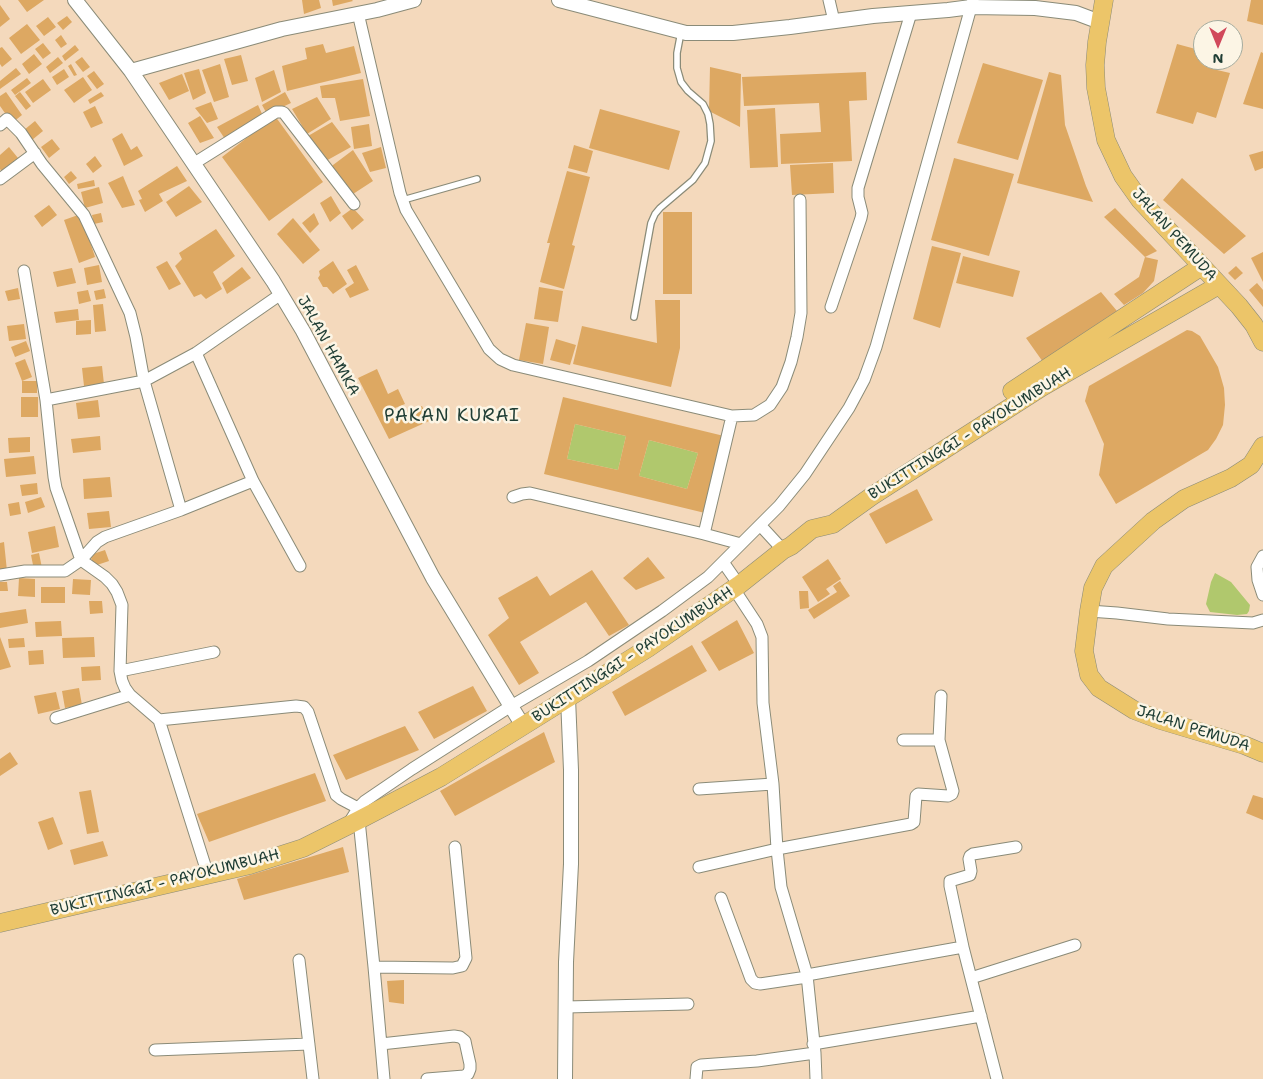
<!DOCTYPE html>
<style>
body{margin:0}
#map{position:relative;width:1263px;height:1079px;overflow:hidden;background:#f4d9bc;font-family:"Shantell Sans",sans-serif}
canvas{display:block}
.north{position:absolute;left:1193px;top:20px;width:50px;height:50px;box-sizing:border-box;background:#fcf5e5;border:1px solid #a4ab9e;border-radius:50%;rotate:180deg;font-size:14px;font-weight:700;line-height:20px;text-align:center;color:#1f3d34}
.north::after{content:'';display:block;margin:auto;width:18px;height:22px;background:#d1495b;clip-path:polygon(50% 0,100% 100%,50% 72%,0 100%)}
</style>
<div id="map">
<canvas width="1263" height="1079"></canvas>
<div class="north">N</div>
</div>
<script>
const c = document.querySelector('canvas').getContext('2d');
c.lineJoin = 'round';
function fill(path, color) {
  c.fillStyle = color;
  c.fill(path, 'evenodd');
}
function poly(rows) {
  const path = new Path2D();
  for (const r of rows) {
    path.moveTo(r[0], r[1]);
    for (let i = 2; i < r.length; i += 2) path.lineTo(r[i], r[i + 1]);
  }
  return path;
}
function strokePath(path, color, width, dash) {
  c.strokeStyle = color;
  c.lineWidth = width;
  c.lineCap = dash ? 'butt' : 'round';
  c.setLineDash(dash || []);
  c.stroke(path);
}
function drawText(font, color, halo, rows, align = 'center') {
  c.font = font + ' "Shantell Sans",sans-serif';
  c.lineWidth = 5;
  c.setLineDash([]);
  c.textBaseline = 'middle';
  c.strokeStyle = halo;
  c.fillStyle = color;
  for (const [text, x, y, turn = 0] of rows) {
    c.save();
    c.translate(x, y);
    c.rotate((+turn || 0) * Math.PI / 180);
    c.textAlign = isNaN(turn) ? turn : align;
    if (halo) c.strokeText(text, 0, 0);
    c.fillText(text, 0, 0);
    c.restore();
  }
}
fill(poly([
 [575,424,626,436,618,470,567,459],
 [649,440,698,453,687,489,639,476],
 [1215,573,1231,582,1250,605,1249,611,1247,614,1237,615,1210,612,1206,604,1211,582]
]), '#b0c86d');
fill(poly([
 [18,0,44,0,27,12],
 [302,0,319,0,321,8,304,14],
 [332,0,352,0,353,1,333,6],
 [1251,0,1263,0,1263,25,1247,21],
 [0,5,10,19,0,27],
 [67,16,72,22,63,30,57,23],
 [48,17,56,27,44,36,36,26],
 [27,24,40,40,21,54,9,38],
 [61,35,67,44,61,48,55,40],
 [43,43,51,53,43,59,35,49],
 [323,44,326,53,354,46,361,73,287,91,282,66,307,59,305,48],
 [1177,44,1203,51,1203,60,1220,60,1217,70,1230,73,1216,118,1197,112,1193,124,1156,113],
 [75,45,79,50,65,61,62,56],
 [2,47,12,59,2,67,0,64,0,48],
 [1261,52,1263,53,1263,109,1243,104],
 [34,54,42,64,29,74,22,64],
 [241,55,248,81,232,85,224,59],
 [58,57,63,63,50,73,46,67],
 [82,57,90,67,83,72,75,62],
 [983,63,1043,80,1018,160,957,143],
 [71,64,77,75,74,76,68,66],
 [220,64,229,97,214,102,202,70],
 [710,67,741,74,740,127,709,111],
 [16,68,21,74,0,89,0,81],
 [64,69,69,77,57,85,52,77],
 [199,69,206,93,193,100,184,73],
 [274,70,281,92,262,102,255,78],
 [94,71,104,84,97,89,87,76],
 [866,72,867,100,849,101,852,161,781,164,780,134,821,132,819,103,744,106,742,77],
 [1049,72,1061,75,1065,125,1086,186,1093,202,1017,183],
 [182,74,189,91,169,100,159,83],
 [83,77,92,90,74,103,64,90],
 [27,78,31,83,15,95,11,90],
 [43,79,51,90,33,103,25,92],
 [363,79,370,116,340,121,335,98,322,98,320,86],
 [6,92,22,115,12,123,0,106,0,96],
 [20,92,31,106,26,110,15,96],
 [101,92,104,96,90,104,88,100],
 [285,92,291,103,267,114,262,105],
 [317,97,331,119,307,134,292,109],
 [211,102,218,119,207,123,195,108],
 [258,105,263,116,225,139,217,127],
 [95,106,103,123,91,128,83,112],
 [775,108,778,167,750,168,747,110],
 [600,109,680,131,669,170,589,148],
 [200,116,214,138,200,143,188,123],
 [275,116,323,182,269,221,222,157],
 [35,121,43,131,32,140,24,130],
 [332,122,351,147,324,162,308,136],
 [369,124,372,146,354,149,351,127],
 [122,133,131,150,137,146,143,156,124,166,112,139],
 [52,139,60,149,49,158,41,147],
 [574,145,593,151,587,173,568,168],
 [9,147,18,158,2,172,0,169,0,155],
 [381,147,386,168,370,172,362,153],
 [353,150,373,181,353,194,329,168],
 [1263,151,1263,168,1255,171,1249,155],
 [95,156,102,166,93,173,86,164],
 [954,158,1014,174,989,256,931,240],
 [833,163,834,193,792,195,790,165],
 [177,166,187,181,159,194,163,201,145,212,139,200,142,199,138,191],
 [71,171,77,178,69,184,64,177],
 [567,171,590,177,572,245,575,246,564,289,540,282,550,243,547,243],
 [123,176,135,205,122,208,108,183],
 [1182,178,1246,236,1224,254,1163,200],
 [94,180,95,186,78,189,77,184],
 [189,186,202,202,176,217,166,202],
 [99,187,103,203,85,208,81,192],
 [331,196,341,213,330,222,320,203],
 [49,205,57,215,42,227,34,216],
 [353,208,364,220,352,230,342,216],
 [1115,208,1157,251,1145,257,1158,260,1154,281,1143,293,1124,305,1114,294,1139,277,1145,257,1104,217],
 [663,212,692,212,692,294,663,294],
 [101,213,103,222,94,224,92,215],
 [314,213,319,224,310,233,302,223],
 [81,214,95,257,79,263,64,220],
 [293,218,320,250,303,264,277,234],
 [216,229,235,256,213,272,222,289,206,299,201,294,194,297,175,266,182,259,179,253],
 [932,246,961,253,940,328,913,319],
 [1263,252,1263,282,1251,258],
 [963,256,1020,271,1013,297,956,283],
 [167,261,181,284,169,290,156,267],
 [333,261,347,284,333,294,327,287,323,287,318,278,320,275,319,271],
 [99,265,102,282,87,285,84,268],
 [356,265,369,290,350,298,345,289,354,283,347,270],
 [1236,266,1243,273,1235,280,1228,273],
 [242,267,251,278,227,294,222,283],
 [72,268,76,283,57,287,53,272],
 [1257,283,1263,290,1263,307,1249,290],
 [539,287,563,291,558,322,534,319],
 [18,288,20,299,8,301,5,291],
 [104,289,106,298,96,300,94,291],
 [88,290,91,301,79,304,77,292],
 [1101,292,1117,311,1043,362,1026,338],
 [655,300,680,300,680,348,671,387,573,364,582,326,657,343],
 [103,304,106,331,95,332,93,305],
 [78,309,79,320,56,323,54,312],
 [91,320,91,334,76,335,76,321],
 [526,323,549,327,543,364,519,360],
 [24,324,26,339,9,341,7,326],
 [1187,330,1192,331,1200,336,1218,367,1224,388,1225,405,1223,425,1216,439,1208,450,1116,504,1099,475,1104,444,1085,401,1089,386],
 [556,339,576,345,570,365,550,360],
 [26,341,30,351,15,357,11,347],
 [25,359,32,377,22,381,15,363],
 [102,366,104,384,84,386,82,368],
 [377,369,388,394,398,389,405,404,395,408,400,418,422,406,429,421,389,439,358,378],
 [22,381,37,381,37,393,22,393],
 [21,397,38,397,38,417,21,417],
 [563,397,724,436,705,513,544,474],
 [575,424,626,436,618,470,567,459],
 [649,440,698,453,687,489,639,476],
 [98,400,100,417,78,419,76,403],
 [100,436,101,450,73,453,71,439],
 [30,437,30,452,9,453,8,438],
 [34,456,36,474,6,477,4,459],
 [110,477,112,497,84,499,83,479],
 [37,483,38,494,22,496,20,485],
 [917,489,933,520,886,544,869,514],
 [41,497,45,507,28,513,25,502],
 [19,502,21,514,10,516,8,504],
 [109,511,111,527,89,529,87,513],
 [55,526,59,547,32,553,28,532],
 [4,542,7,571,0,572,0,543],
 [105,550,109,561,94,566,90,555],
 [39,553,42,568,34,570,31,555],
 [648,557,665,578,636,590,623,578],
 [828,559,841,579,826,589,830,594,818,602,802,577],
 [592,570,629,625,609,636,586,602,520,642,539,673,519,685,488,635,509,618,498,598,537,576,550,596],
 [19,578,35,579,35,597,18,596],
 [73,579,91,580,90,595,72,594],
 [840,581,850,596,814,619,808,610,837,592,833,586],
 [0,582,7,582,8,591,0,591],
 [41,587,65,587,65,603,41,603],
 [799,591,808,591,809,608,800,609],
 [89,601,102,601,103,613,90,614],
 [26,609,28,623,0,628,0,613],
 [737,620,754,653,719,671,701,642],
 [61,621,62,636,36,637,35,622],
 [0,637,11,667,0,670],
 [94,637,95,657,63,658,62,638],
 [24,638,25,647,9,648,8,639],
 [692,645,707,671,625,716,612,692],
 [43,650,44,664,29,665,28,651],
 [100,666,101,680,82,681,81,667],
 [473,686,487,711,434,739,418,712],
 [79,688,82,705,65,708,62,691],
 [56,692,60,709,38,714,34,696],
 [405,726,419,750,346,780,333,755],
 [544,732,555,762,455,816,440,791],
 [10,752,18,764,0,776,0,759],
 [315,773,326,801,209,842,197,814],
 [91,790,99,832,87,834,79,792],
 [1253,795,1263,798,1263,820,1246,813],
 [53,817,63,844,48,850,38,822],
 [103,841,108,856,74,865,70,850],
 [343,847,349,872,244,900,237,879],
 [404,980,404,1004,389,1002,387,981]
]), '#dda862');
const service = poly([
 [403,200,477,179],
 [634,317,651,223,655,214,660,208,693,180,705,163,711,141,710,124,708,114,703,104,688,91,681,82,677,68,677,53,681,32]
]);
const minor = poly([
 [829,0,834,21],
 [358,13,400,193,406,210,489,349,500,359,513,365,732,416,754,415,770,405,782,387,791,362,797,337,801,313,800,200],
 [0,125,7,119,21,133,42,164,84,215,130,313,136,337,144,381,181,510],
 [193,164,276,112,282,112,284,113,354,204],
 [0,179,35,153],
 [24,271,46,400,54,477,56,488,81,560,105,577,112,584,117,592,122,605,120,671,122,681,125,688,130,695,159,720,208,875],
 [831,307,861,218,862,213,858,197,858,188,911,13],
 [196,353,253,481,300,566],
 [46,400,144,381,196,353,281,294],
 [513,497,522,494,530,493,704,534,741,544],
 [760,525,783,550],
 [704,534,732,416],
 [1263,556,1257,567,1258,580,1263,595],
 [723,562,739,585],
 [0,575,25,571,65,571,81,560,97,542,105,537,181,510,253,481],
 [734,589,757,624,762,637,763,703,773,784,777,849,781,887,807,975,963,947,997,1079],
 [1089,611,1117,613,1168,619,1253,623,1263,620],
 [120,671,214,652],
 [56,718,130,695],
 [159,720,296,706,304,707,308,712,336,795,341,799,358,808],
 [903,740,939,740],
 [699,789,773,784],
 [359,820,374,967,384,1079],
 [349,823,359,807,365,801,412,769,511,706,588,661,662,611,708,577,779,506,805,474,849,408,864,380,876,347,973,0],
 [699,867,777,849,911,824,914,822,916,796,918,794,948,796,952,794,953,791,939,740,941,696],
 [721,898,751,979,755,983,760,984,807,977],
 [963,947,950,886,950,881,970,875,971,871,969,859,970,856,973,854,1016,847],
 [299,960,313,1079],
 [374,967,453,968,462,966,466,958,455,847],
 [807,975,815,1053,816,1079],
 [971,978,1075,945],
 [566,1007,688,1004],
 [381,1044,454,1036,460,1037,465,1041,466,1046,470,1064,470,1069,468,1074,464,1076,427,1079],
 [813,1044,981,1016],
 [155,1050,309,1044],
 [696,1079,697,1067,701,1065,757,1061,815,1053]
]);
const tertiary = poly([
 [75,0,131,71,273,281,303,331,433,578,523,726],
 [559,0,686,33,733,33,790,27,873,16,948,10,971,7,1035,8,1076,13,1100,22],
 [131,71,282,29,377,10,414,0],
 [565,1079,566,962,571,864,571,770,568,698]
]);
const primary = poly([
 [1104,0,1097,42,1095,65,1096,88,1106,140,1123,176,1140,200,1239,306,1254,325,1263,342],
 [1012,391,1202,266],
 [1263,446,1251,465,1231,478,1184,499,1153,521,1104,566,1093,588,1089,611,1084,651,1089,675,1099,688,1134,710,1160,720,1244,745,1263,753],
 [0,923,250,865,303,848,359,820,441,777,648,648,739,585,783,550,791,546,812,529,833,524,872,496,1042,387,1219,285]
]);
strokePath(service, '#8a8b78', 8);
strokePath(minor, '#8a8b78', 13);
strokePath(tertiary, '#8a8b78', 16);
strokePath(primary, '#8a8b78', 19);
strokePath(service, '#fff', 5.5);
strokePath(minor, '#fff', 11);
strokePath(tertiary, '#fff', 14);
strokePath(primary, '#ecc569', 18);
drawText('15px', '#1f3d34', '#fcf5e5', [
 ["JALAN PEMUDA",1174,235,48],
 ["JALAN HAMKA",328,346,61],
 ["BUKITTINGGI - PAYOKUMBUAH",970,434,-32],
 ["BUKITTINGGI - PAYOKUMBUAH",633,655,-33],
 ["JALAN PEMUDA",1193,729,18],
 ["BUKITTINGGI - PAYOKUMBUAH",165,883,-14]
]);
c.letterSpacing = '1px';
drawText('18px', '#1f3d34', '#fcf5e5', [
 ["PAKAN KURAI",452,416]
]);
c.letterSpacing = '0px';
</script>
